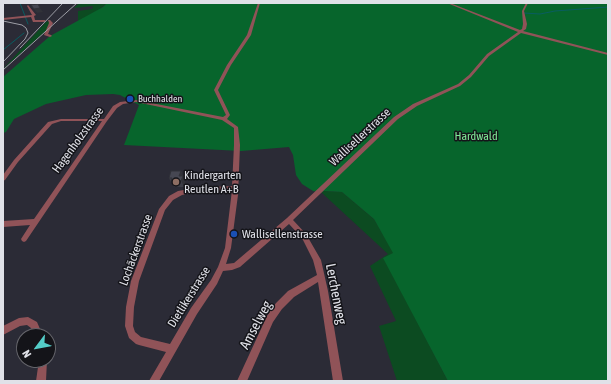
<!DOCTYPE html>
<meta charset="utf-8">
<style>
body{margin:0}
#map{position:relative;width:611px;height:384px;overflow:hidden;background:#2b2b36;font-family:"Asap Condensed",sans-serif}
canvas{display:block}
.frame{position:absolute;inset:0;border:4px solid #e0e1e8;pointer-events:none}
.north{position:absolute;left:16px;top:328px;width:40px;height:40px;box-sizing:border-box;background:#141419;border:1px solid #66666c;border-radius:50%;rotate:238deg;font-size:11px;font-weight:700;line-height:16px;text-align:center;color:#e0e1e8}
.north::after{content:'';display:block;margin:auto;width:14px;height:18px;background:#54cdc8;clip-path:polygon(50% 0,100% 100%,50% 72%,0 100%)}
</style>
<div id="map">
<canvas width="611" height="384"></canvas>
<div class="frame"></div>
<div class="north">N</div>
</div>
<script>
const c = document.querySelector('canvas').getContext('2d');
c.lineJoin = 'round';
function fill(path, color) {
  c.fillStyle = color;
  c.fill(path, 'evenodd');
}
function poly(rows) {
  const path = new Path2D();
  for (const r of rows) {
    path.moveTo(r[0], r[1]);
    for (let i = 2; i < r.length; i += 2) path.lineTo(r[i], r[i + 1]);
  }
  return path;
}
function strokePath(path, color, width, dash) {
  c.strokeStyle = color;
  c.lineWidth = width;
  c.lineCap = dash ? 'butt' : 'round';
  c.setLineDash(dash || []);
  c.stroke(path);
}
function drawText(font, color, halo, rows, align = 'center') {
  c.font = font + ' "Asap Condensed",sans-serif';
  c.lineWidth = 3;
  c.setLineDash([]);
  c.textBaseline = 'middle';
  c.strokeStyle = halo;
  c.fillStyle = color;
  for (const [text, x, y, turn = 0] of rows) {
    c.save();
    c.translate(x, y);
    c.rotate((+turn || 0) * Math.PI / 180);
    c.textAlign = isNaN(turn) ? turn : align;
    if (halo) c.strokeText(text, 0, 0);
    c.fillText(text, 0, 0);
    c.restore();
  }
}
fill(poly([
 [79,3,103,3,106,4,97,11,78,21,78,11,92,9,93,6,74,8],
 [49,21,50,23,47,30,3,69,46,22],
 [324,191,342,192,374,219,394,253,384,258,448,381,397,381,379,326,396,321,370,266,388,254,322,193]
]), '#0c4b21');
fill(poly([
 [103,3,608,3,608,381,448,381,383,258,393,253,374,219,342,192,324,191,321,193,313,191,302,184,296,175,293,155,289,147,241,151,124,145,139,105,120,95,113,94,86,95,46,104,14,119,6,132,3,133,3,77,50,36,103,7,106,4]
]), '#07652c');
strokePath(poly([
 [20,3,28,24],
 [524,13,540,14,555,11,608,7],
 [3,50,24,33]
]), '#095d61', 1);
fill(poly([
 [258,3,260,3,251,35,231,65,218,90,230,115,227,119,238,127,240,145,238,195,231,248,226,264,234,263,287,218,394,117,413,104,458,84,469,75,487,54,518,32,447,3,450,3,520,30,522,29,523,24,522,11,526,3,528,3,524,11,527,24,526,29,523,31,608,53,608,55,521,33,489,56,471,77,460,86,417,106,398,119,293,220,306,234,321,260,328,291,343,381,333,381,318,282,294,297,282,309,273,322,247,381,237,381,267,316,276,303,288,291,317,275,313,260,302,238,289,224,240,267,232,270,223,271,217,284,197,314,159,381,149,381,166,352,139,345,136,344,129,338,125,326,126,307,131,281,159,209,169,196,178,191,195,188,232,186,234,145,234,128,222,120,136,102,123,104,117,108,107,121,26,241,24,242,22,241,21,239,30,225,3,227,3,221,34,219,102,121,61,121,52,124,18,162,5,180,3,181,3,175,14,160,48,122,61,119,104,119,113,106,120,102,136,100,223,117,226,115,214,90,227,65,247,35,258,3],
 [232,190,225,248,218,267,211,280,191,308,170,344,141,337,135,332,133,326,134,307,139,281,165,210,173,200,182,195,195,192,232,190],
 [28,5,36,15,34,16,35,20,45,20,46,22,33,22,31,17,3,20,3,18,32,15,27,6,28,5],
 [48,20,50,20,53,23,48,34,51,35,52,36,50,37,44,35,49,23,48,20],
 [28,317,37,322,43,336,35,336,31,328,27,325,20,326,3,335,3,326,19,318,28,317],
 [39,360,47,360,46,381,36,381,39,360]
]), '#905358');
strokePath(poly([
 [3,21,22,25,26,28,28,33,25,39,3,62],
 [20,48,63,3],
 [3,70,77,3]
]), '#9e9fa7', 1);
fill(poly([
 [181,171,185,183,184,187,174,187,173,184,172,184,169,178]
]), '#3c3d47');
fill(poly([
 [40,8,43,12,37,13,34,9],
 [181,171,185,183,184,187,179,176]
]), '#313239');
const building = poly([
 [38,4,40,8,34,9,31,5,38,4],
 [171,171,181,171,179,176,183,176,181,181,171,181,172,178,169,178,171,171]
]);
fill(building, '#464752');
strokePath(building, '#313239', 1);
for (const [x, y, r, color] of [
 [130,99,4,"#1a4fb4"],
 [176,182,4,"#8d6e63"],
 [234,234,4,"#1a4fb4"]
]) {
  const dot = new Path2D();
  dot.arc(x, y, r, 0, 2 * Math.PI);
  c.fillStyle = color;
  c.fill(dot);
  strokePath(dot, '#141419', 1.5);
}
drawText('10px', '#e0e1e8', '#141419', [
 ["Buchhalden",138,99]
], 'left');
drawText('12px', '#80e998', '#141419', [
 ["Hardwald",476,136]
]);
drawText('12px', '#e0e1e8', '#141419', [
 ["Wallisellerstrasse",360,137,-43],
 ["Hagenholzstrasse",78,140,-54],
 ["Lochäckerstrasse",136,250,-70],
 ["Dietlikerstrasse",189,297,-58]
]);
drawText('12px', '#e0e1e8', '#141419', [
 ["Kindergarten",184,175],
 ["Reutlen A+B",184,189],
 ["Wallisellenstrasse",242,234]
], 'left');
drawText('14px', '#e0e1e8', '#141419', [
 ["Lerchenweg",336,294,79],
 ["Amselweg",256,325,-62]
]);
</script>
